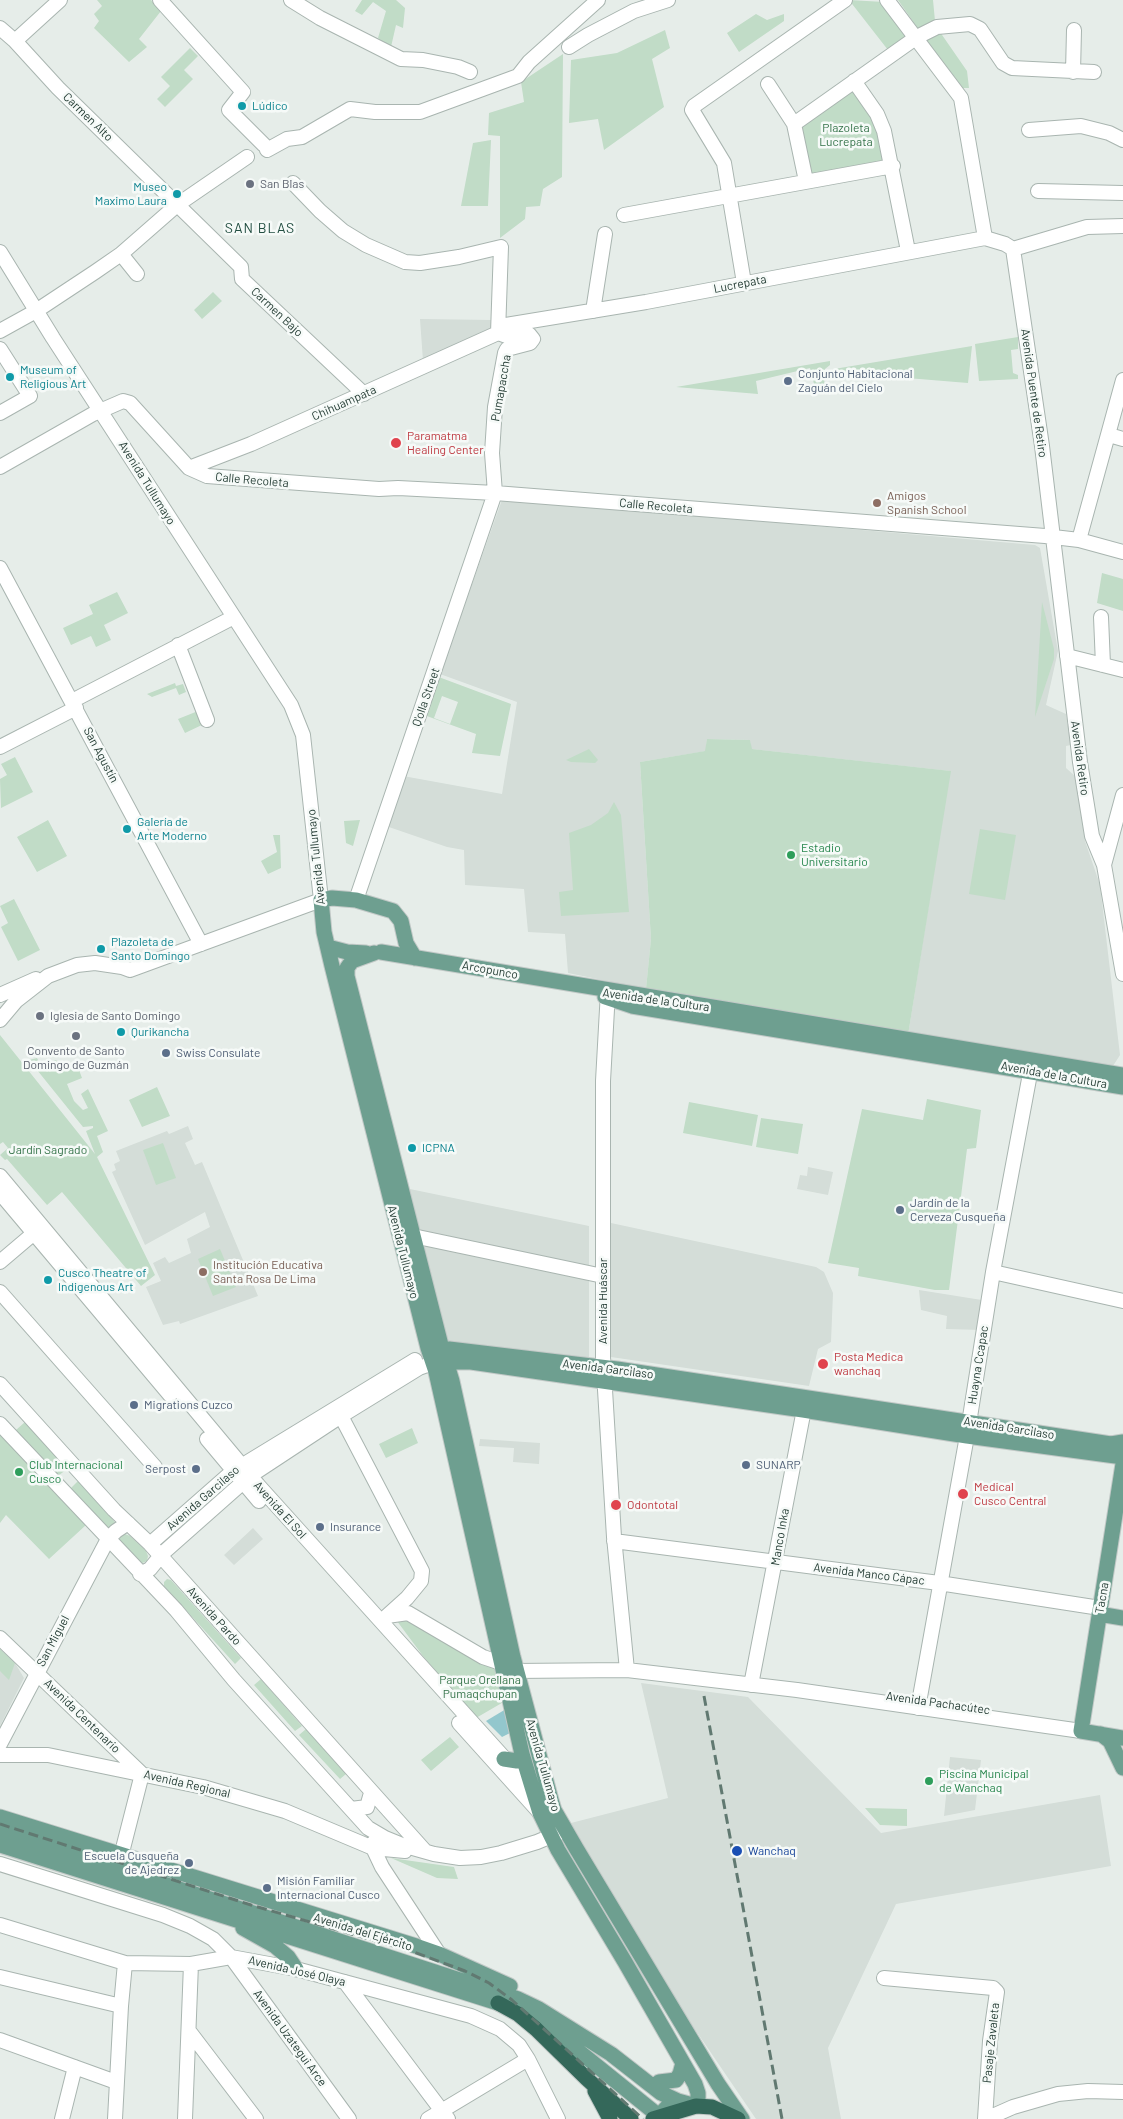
<!DOCTYPE html>
<meta charset="utf-8">
<style>
body{margin:0}
canvas{display:block;background:#e6ede9}
</style>
<canvas width="1123" height="2119"></canvas>
<script>
const c = document.querySelector('canvas').getContext('2d');
c.lineJoin = 'round';
function fill(path, color) {
  c.fillStyle = color;
  c.fill(path, 'evenodd');
}
function poly(rows) {
  const path = new Path2D();
  for (const r of rows) {
    path.moveTo(r[0], r[1]);
    for (let i = 2; i < r.length; i += 2) path.lineTo(r[i], r[i + 1]);
  }
  return path;
}
function strokePath(path, color, width, dash) {
  c.strokeStyle = color;
  c.lineWidth = width;
  c.lineCap = dash ? 'butt' : 'round';
  c.setLineDash(dash || []);
  c.stroke(path);
}
function drawText(font, color, halo, rows, align = 'center') {
  c.font = font + ' Barlow,sans-serif';
  c.lineWidth = 5;
  c.setLineDash([]);
  c.textBaseline = 'middle';
  c.strokeStyle = halo;
  c.fillStyle = color;
  for (const [text, x, y, turn = 0] of rows) {
    c.save();
    c.translate(x, y);
    c.rotate((+turn || 0) * Math.PI / 180);
    c.textAlign = isNaN(turn) ? turn : align;
    if (halo) c.strokeText(text, 0, 0);
    c.fillText(text, 0, 0);
    c.restore();
  }
}
fill(poly([
 [420,319,493,320,491,334,423,361],
 [503,497,630,510,1035,545,1040,548,1058,651,1046,705,1066,714,1071,745,1066,746,1066,768,1075,776,1085,841,1100,885,1120,1055,1113,1066,908,1035,950,771,751,749,750,740,707,739,706,751,640,762,651,939,646,989,568,973,565,934,528,932,524,889,465,885,464,850,447,847,386,826,403,776,502,794,517,702,440,674],
 [188,1126,193,1139,185,1143,195,1165,202,1162,258,1296,180,1324,179,1321,163,1325,146,1287,161,1281,153,1263,165,1257,169,1263,191,1253,187,1239,210,1227,205,1212,145,1245,112,1172,116,1170,114,1164,120,1161,116,1151,167,1131,169,1134],
 [808,1167,833,1172,828,1195,797,1189,800,1175,807,1176],
 [405,1188,589,1226,589,1360,448,1342,445,1339],
 [611,1223,816,1267,824,1272,833,1293,831,1342,818,1349,809,1386,611,1357],
 [919,1290,988,1301,982,1330,946,1329,947,1316,921,1310],
 [480,1439,540,1443,539,1464,513,1462,514,1448,479,1446],
 [253,1528,263,1539,234,1565,224,1555],
 [0,1649,15,1663,24,1678,0,1726],
 [641,1683,748,1697,881,1833,1100,1795,1111,1866,896,1904,828,2048,841,2119,756,2119,690,2022,684,2022,571,1823,668,1798],
 [950,1757,981,1760,975,1810,944,1816]
]), '#d4ddd8');
fill(poly([
 [97,0,151,0,161,11,139,39,147,47,129,62,94,28,99,21,94,14,102,6],
 [362,0,396,0,405,8,403,28,396,25,391,47,378,38,386,11,373,2,362,15,355,11],
 [849,0,884,2,910,36,888,50],
 [898,0,933,0,935,21,919,30],
 [756,14,767,20,784,14,784,21,739,52,727,33],
 [665,30,670,48,652,59,664,107,604,150,598,119,569,123,571,60,617,53],
 [940,32,967,71,969,88,963,88,925,38],
 [190,48,198,56,184,70,193,79,165,107,157,99,170,86,161,77],
 [563,54,562,177,543,189,540,206,526,207,525,219,500,238,500,136,488,135,489,113,524,102,521,82],
 [855,89,881,125,885,161,809,174,799,126],
 [491,140,488,206,461,206,473,143],
 [213,292,222,301,202,319,194,310],
 [1018,337,1018,349,1011,350,1013,373,1018,375,1018,379,979,381,975,344],
 [972,346,968,383,834,372,834,369],
 [830,361,830,365,825,369,824,388,809,385,814,384,810,368,756,381,758,394,676,387],
 [1102,573,1123,579,1123,611,1097,603],
 [117,592,128,613,104,625,111,640,96,647,91,636,71,645,63,628,93,614,89,605],
 [1042,602,1054,649,1054,659,1035,717],
 [436,676,511,704,500,756,472,753,476,734,424,715],
 [442,696,458,702,450,724,434,718],
 [175,683,176,686,183,684,186,692,179,695,176,688,152,697,147,694],
 [198,711,204,724,185,733,178,719],
 [707,739,750,740,752,749,951,771,908,1035,646,989,651,939,640,762,705,751],
 [589,749,598,760,595,763,571,762,566,760],
 [15,757,33,792,1,808,0,779,7,775,1,764],
 [614,802,621,815,629,912,561,916,559,892,573,890,569,833,591,825,608,813],
 [48,820,67,856,37,872,17,837],
 [360,820,353,846,346,843,344,821],
 [980,829,1016,835,1005,900,969,894],
 [273,835,280,835,281,868,268,874,261,861,277,852],
 [14,899,40,950,18,961,1,927,8,923,0,906],
 [0,1035,95,1154,86,1131,93,1128,93,1126,83,1127,29,1060,37,1058,41,1066,55,1060,79,1070,82,1078,67,1084,74,1101,83,1110,88,1108,81,1094,88,1089,108,1131,97,1136,103,1152,97,1157,155,1275,141,1286,62,1192,47,1205,7,1159,5,1160,0,1155,8,1148,3,1142,0,1144],
 [157,1087,170,1116,142,1127,129,1100],
 [927,1099,981,1110,976,1148,967,1149,949,1290,935,1290,858,1276,859,1268,828,1263,862,1109,923,1120],
 [689,1102,758,1115,752,1146,683,1133],
 [761,1118,803,1124,798,1154,756,1147],
 [163,1143,176,1178,156,1185,143,1150],
 [220,1249,236,1287,213,1296,198,1259],
 [25,1422,67,1469,58,1476,16,1430],
 [412,1428,418,1443,386,1458,379,1444],
 [0,1430,86,1525,49,1559,6,1515,0,1523],
 [78,1481,113,1520,116,1524,113,1530,107,1530,70,1489],
 [125,1534,130,1536,146,1551,148,1556,147,1561,140,1564,120,1542,120,1535],
 [167,1579,171,1580,241,1658,235,1664,164,1586,164,1582],
 [400,1615,499,1670,507,1700,476,1718,423,1656,394,1617],
 [0,1649,15,1663,9,1680,0,1671],
 [261,1679,302,1726,295,1731,254,1685],
 [306,1729,346,1774,340,1779,299,1735],
 [450,1737,459,1747,431,1771,421,1760],
 [865,1808,907,1809,907,1826,880,1825],
 [391,1858,454,1867,458,1879,437,1878]
]), '#c1dcc7');
fill(poly([
 [506,1709,512,1732,502,1737,486,1721]
]), '#93c7cd');
const minor = poly([
 [160,0,243,92,229,110,264,145],
 [291,0,320,18,401,59,423,60,458,67,470,72],
 [887,0,961,98,985,238],
 [0,28,15,41,58,88,241,267,242,279,364,394],
 [15,41,60,0],
 [569,47,588,35,634,11,668,0],
 [1073,72,1074,30],
 [854,81,877,114,884,131,908,251],
 [768,84,794,124,806,181],
 [794,124,917,37,937,27,970,24,980,29,1003,63,1012,68,1094,72],
 [1029,130,1081,126,1109,133,1123,140],
 [267,150,287,139,302,137,350,109,375,112,420,112,518,76,529,62,598,0],
 [293,183,320,211,343,231,366,245,405,262,420,263,459,257,501,247,498,333],
 [1038,191,1123,193],
 [624,215,893,166],
 [1013,249,1042,446,1080,762,1092,836,1104,865,1123,974],
 [0,252,53,338,291,705,303,735,321,900,130,970,122,967,95,963,77,965,48,976,16,1001,0,1020],
 [121,254,137,274],
 [744,283,724,163,692,110,694,106,845,0],
 [593,311,605,234],
 [0,331,36,311,95,272,121,254,177,205,247,157],
 [498,333,506,325,646,302,985,238,1005,244,1013,249,1087,227,1123,226],
 [0,349,30,396,0,413],
 [1109,435,1123,439],
 [0,467,93,414,123,401,130,403,189,468,207,476,379,489,398,488,495,493,1045,536,1079,540,1123,552],
 [189,468,251,444,498,333],
 [1079,540,1123,380],
 [0,568,201,944],
 [1101,617,1103,665],
 [178,645,207,720],
 [1067,656,1123,670],
 [72,701,234,617],
 [0,747,76,708],
 [1104,865,1123,795],
 [356,900,495,493,492,453,495,407,505,353,507,349,530,343,533,339,529,334,509,337,498,333],
 [608,991,603,1081,603,1357,614,1537,627,1670],
 [0,995,36,979],
 [0,1176,258,1485,534,1791],
 [0,1193,170,1395],
 [413,1236,603,1276],
 [0,1262,40,1228],
 [993,1272,1123,1301],
 [0,1292,155,1467],
 [0,1384,114,1510,150,1544,425,1851],
 [341,1416,422,1571,421,1581,407,1598,387,1616],
 [0,1424,176,1610,234,1680,368,1828,385,1838,402,1845,434,1854,460,1858,481,1857,501,1853,537,1842,561,1832],
 [207,1439,259,1501],
 [614,1541,939,1583,1100,1608],
 [150,1544,233,1471,415,1360],
 [140,1574,150,1569,163,1553,250,1476,341,1416,419,1368,433,1363],
 [387,1616,408,1613,483,1657,501,1663,513,1671,627,1670,797,1690,1081,1731],
 [0,1638,142,1774,119,1864],
 [751,1685,806,1399],
 [918,1708,967,1436,993,1272,1032,1063],
 [459,1723,540,1813],
 [0,1744,108,1539,116,1531,128,1523],
 [0,1755,48,1755,203,1787,285,1811,373,1848,405,1851],
 [351,1809,367,1807,371,1793],
 [374,1842,373,1848,382,1867,439,1954],
 [0,1864,163,1915,190,1926,213,1939,231,1957,296,1969,471,2016,500,2029,519,2045,528,2059,558,2119],
 [0,1925,125,1963,191,1964,231,1957,349,2119],
 [0,1977,121,2006],
 [884,1978,993,1988,997,1992,990,2041,985,2119],
 [345,1982,448,2119],
 [189,2031,256,2119],
 [0,2040,116,2082],
 [62,2119,75,2067],
 [115,2119,121,2006,125,1963],
 [185,2119,191,1964],
 [428,2119,528,2059],
 [986,2119,1013,2107,1058,2094,1088,2091,1123,2092]
]);
const major = poly([
 [328,947,347,952,366,953],
 [381,952,1123,1075],
 [374,953,352,961,347,968,347,976,441,1345,452,1381,513,1657,551,1800,554,1810,576,1848,718,2084,742,2119],
 [605,997,632,1006,1123,1087],
 [434,1352,449,1349,617,1369,1111,1444,1123,1442],
 [437,1362,471,1362,803,1410,967,1436,1123,1457],
 [1123,1464,1081,1731,1123,1738],
 [1099,1614,1123,1618],
 [1101,1734,1110,1741,1123,1768],
 [504,1759,517,1761,522,1754],
 [0,1817,416,1946,439,1954,510,1986],
 [0,1831,518,1999,539,2009,611,2054,661,2093,678,2101,696,2106,698,2102,698,2093,695,2084,625,1962,558,1850,540,1813,522,1754,436,1372,428,1348,332,966,324,932,321,900,332,898,356,900,393,911,401,921,406,943,415,958],
 [0,1845,498,2003,523,2013,550,2028,659,2116,668,2106],
 [243,1928,275,1946,288,1957,296,1969],
 [659,2082,676,2080,680,2074,683,2063]
]);
const highway = poly([
 [498,2003,518,2014,536,2029,586,2078,631,2119],
 [595,2091,610,2119],
 [653,2119,696,2106,712,2107,738,2119]
]);
strokePath(minor, '#a9b5b0', 16);
strokePath(major, '#c2c9c7', 17);
strokePath(highway, '#c2c9c7', 17);
strokePath(minor, '#fff', 14);
strokePath(major, '#6e9f90', 15);
strokePath(highway, '#34685a', 15);
strokePath(poly([
 [704,1696,782,2119],
 [0,1824,251,1905,414,1952,465,1971,489,1983,512,2000,643,2119]
]), '#617971', 3, [10, 5]);
for (const [x, y, r, color] of [
 [242,106,5,"#0f9aa8"],
 [250,184,5,"#6b7280"],
 [177,194,5,"#0f9aa8"],
 [10,377,5,"#0f9aa8"],
 [788,381,5,"#5c6f8a"],
 [396,443,6,"#e0444e"],
 [877,503,5,"#8d6e63"],
 [127,829,5,"#0f9aa8"],
 [791,855,5,"#2e9e5b"],
 [101,949,5,"#0f9aa8"],
 [40,1016,5,"#6b7280"],
 [121,1032,5,"#0f9aa8"],
 [76,1036,5,"#6b7280"],
 [166,1053,5,"#5c6f8a"],
 [412,1148,5,"#0f9aa8"],
 [900,1210,5,"#5c6f8a"],
 [203,1272,5,"#8d6e63"],
 [48,1280,5,"#0f9aa8"],
 [823,1364,6,"#e0444e"],
 [134,1405,5,"#5c6f8a"],
 [746,1465,5,"#5c6f8a"],
 [196,1469,5,"#5c6f8a"],
 [19,1472,5,"#2e9e5b"],
 [963,1494,6,"#e0444e"],
 [616,1505,6,"#e0444e"],
 [320,1527,5,"#5c6f8a"],
 [929,1781,5,"#2e9e5b"],
 [737,1851,6,"#1a4fb4"],
 [189,1863,5,"#5c6f8a"],
 [267,1888,5,"#5c6f8a"]
]) {
  const dot = new Path2D();
  dot.arc(x, y, r, 0, 2 * Math.PI);
  c.fillStyle = color;
  c.fill(dot);
  strokePath(dot, '#f6faf8', 2);
}
drawText('12px', '#0d838f', '#f6faf8', [
 ["Lúdico",252,106],
 ["Museo",167,187,"right"],
 ["Maximo Laura",167,201,"right"],
 ["Museum of",20,370],
 ["Religious Art",20,384],
 ["Galería de",137,822],
 ["Arte Moderno",137,836],
 ["Plazoleta de",111,942],
 ["Santo Domingo",111,956],
 ["Qurikancha",131,1032],
 ["ICPNA",422,1148],
 ["Cusco Theatre of",58,1273],
 ["Indigenous Art",58,1287]
], 'left');
drawText('12px', '#263e36', '#f6faf8', [
 ["Carmen Alto",88,117,44],
 ["Lucrepata",740,284,-11],
 ["Carmen Bajo",277,312,43],
 ["Pumapaccha",501,388,-80],
 ["Avenida Puente de Retiro",1034,393,82],
 ["Chihuampata",344,403,-24],
 ["Calle Recoleta",252,480,5],
 ["Avenida Tullumayo",147,483,58],
 ["Calle Recoleta",656,506,5],
 ["Q'olla Street",426,697,-71],
 ["San Agustín",101,755,62],
 ["Avenida Retiro",1080,758,82],
 ["Avenida Tullumayo",316,857,-96],
 ["Arcopunco",490,970,10],
 ["Avenida de la Cultura",656,1000,8],
 ["Avenida de la Cultura",1054,1075,10],
 ["Avenida Tullumayo",403,1252,76],
 ["Avenida Huáscar",603,1301,-90],
 ["Huayna Ccapac",978,1365,-81],
 ["Avenida Garcilaso",608,1369,7],
 ["Avenida Garcilaso",1009,1428,9],
 ["Avenida Garcilaso",203,1498,-41],
 ["Avenida El Sol",280,1510,48],
 ["Manco Inka",780,1537,-80],
 ["Avenida Manco Cápac",869,1574,7],
 ["Tacna",1102,1598,-80],
 ["Avenida Pardo",214,1616,48],
 ["San Miguel",53,1641,-62],
 ["Avenida Pachacútec",938,1703,8],
 ["Avenida Centenario",82,1716,44],
 ["Avenida Tullumayo",543,1765,74],
 ["Avenida Regional",187,1784,13],
 ["Avenida del Ejército",363,1932,17],
 ["Avenida José Olaya",297,1971,13],
 ["Avenida Uzategui Arce",290,2038,54],
 ["Pasaje Zavaleta",991,2043,-84]
]);
drawText('12px', '#337248', '#f6faf8', [
 ["Plazoleta",846,128],
 ["Lucrepata",846,142],
 ["Jardín Sagrado",48,1150],
 ["Parque Orellana",480,1680],
 ["Pumaqchupan",480,1694]
]);
drawText('12px', '#5b616d', '#f6faf8', [
 ["San Blas",260,184],
 ["Iglesia de Santo Domingo",50,1016],
 ["Convento de Santo",76,1051,"center"],
 ["Domingo de Guzmán",76,1065,"center"]
], 'left');
drawText('12px', '#4e5e75', '#f6faf8', [
 ["Conjunto Habitacional",798,374],
 ["Zaguán del Cielo",798,388],
 ["Swiss Consulate",176,1053],
 ["Jardín de la",910,1203],
 ["Cerveza Cusqueña",910,1217],
 ["Migrations Cuzco",144,1405],
 ["SUNARP",756,1465],
 ["Serpost",186,1469,"right"],
 ["Insurance",330,1527],
 ["Escuela Cusqueña",179,1856,"right"],
 ["de Ajedrez",179,1870,"right"],
 ["Misión Familiar",277,1881],
 ["Internacional Cusco",277,1895]
], 'left');
drawText('12px', '#be3a42', '#f6faf8', [
 ["Paramatma",407,436],
 ["Healing Center",407,450],
 ["Posta Medica",834,1357],
 ["wanchaq",834,1371],
 ["Medical",974,1487],
 ["Cusco Central",974,1501],
 ["Odontotal",627,1505]
], 'left');
drawText('12px', '#785e54', '#f6faf8', [
 ["Amigos",887,496],
 ["Spanish School",887,510],
 ["Institución Educativa",213,1265],
 ["Santa Rosa De Lima",213,1279]
], 'left');
drawText('12px', '#27864d', '#f6faf8', [
 ["Estadio",801,848],
 ["Universitario",801,862],
 ["Club Internacional",29,1465],
 ["Cusco",29,1479],
 ["Piscina Municipal",939,1774],
 ["de Wanchaq",939,1788]
], 'left');
drawText('12px', '#164399', '#f6faf8', [
 ["Wanchaq",748,1851]
], 'left');
c.letterSpacing = '1px';
drawText('14px', '#234f42', '#f6faf8', [
 ["SAN BLAS",260,228]
]);
c.letterSpacing = '0px';
</script>
